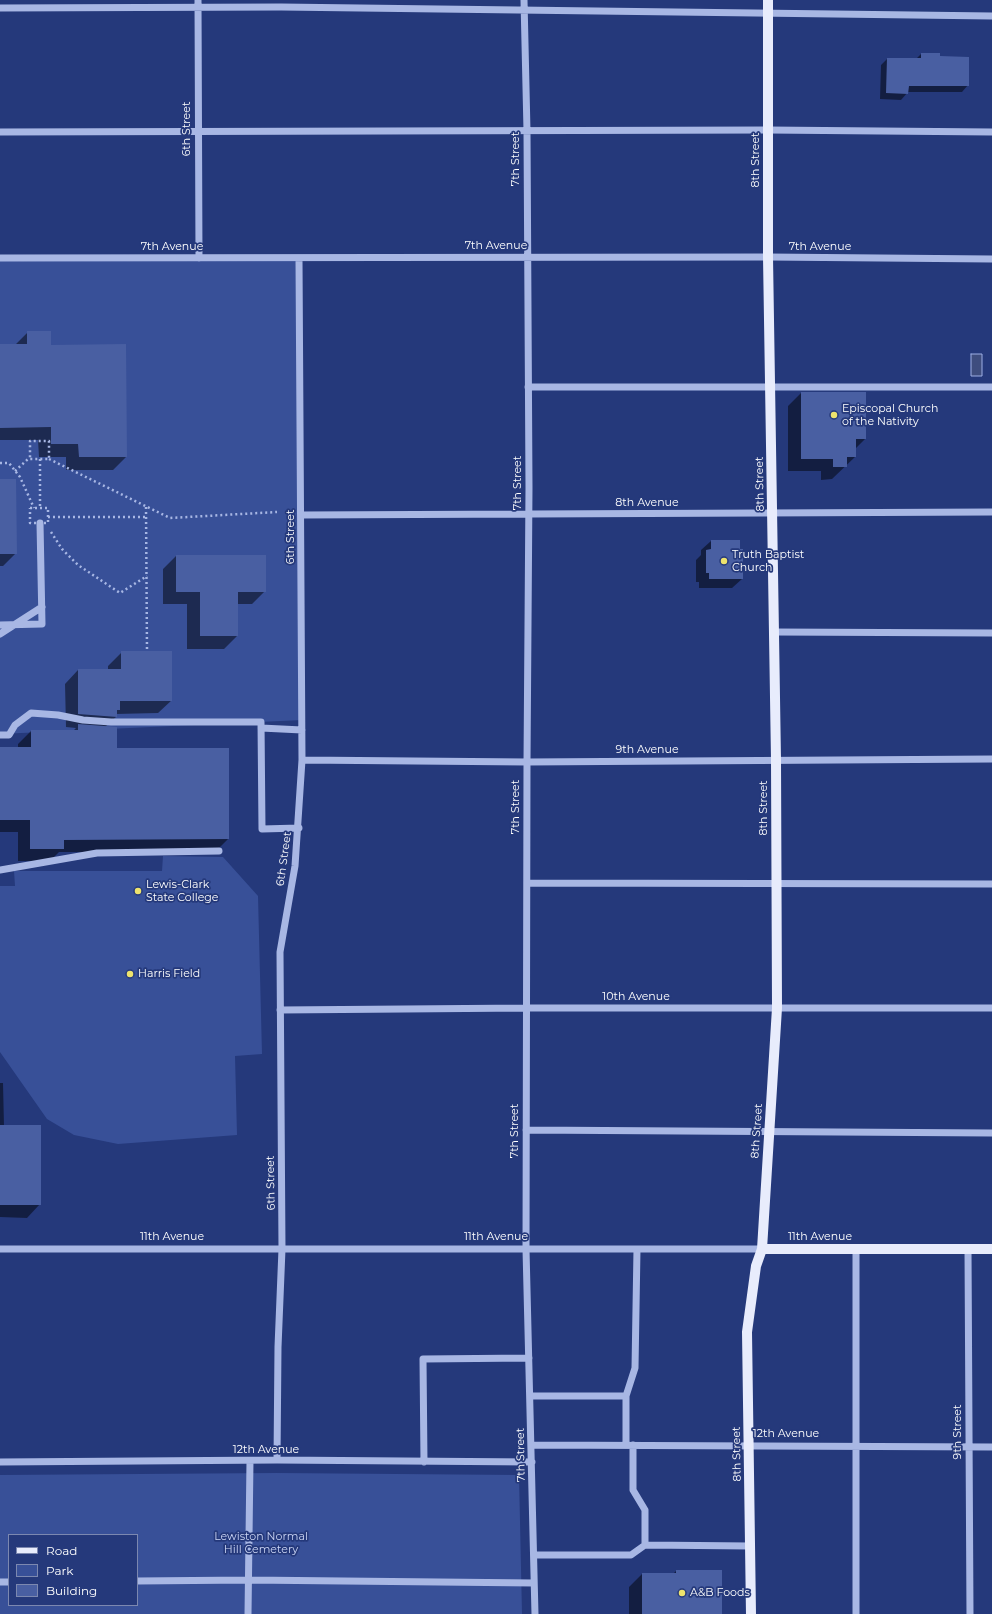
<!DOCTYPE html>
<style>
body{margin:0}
#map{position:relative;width:992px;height:1614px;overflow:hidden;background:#25397b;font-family:Montserrat,sans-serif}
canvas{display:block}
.legend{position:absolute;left:8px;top:1534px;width:130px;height:72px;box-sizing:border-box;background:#25397b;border:1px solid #7c88b0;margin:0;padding:5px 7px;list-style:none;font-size:12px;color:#fff}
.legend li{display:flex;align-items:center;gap:8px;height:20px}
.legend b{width:20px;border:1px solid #7c88b0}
</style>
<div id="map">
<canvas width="992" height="1614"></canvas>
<ul class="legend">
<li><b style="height:5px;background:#e8ecfc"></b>Road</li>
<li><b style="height:11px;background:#385098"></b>Park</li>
<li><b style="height:11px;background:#495fa2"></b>Building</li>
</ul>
</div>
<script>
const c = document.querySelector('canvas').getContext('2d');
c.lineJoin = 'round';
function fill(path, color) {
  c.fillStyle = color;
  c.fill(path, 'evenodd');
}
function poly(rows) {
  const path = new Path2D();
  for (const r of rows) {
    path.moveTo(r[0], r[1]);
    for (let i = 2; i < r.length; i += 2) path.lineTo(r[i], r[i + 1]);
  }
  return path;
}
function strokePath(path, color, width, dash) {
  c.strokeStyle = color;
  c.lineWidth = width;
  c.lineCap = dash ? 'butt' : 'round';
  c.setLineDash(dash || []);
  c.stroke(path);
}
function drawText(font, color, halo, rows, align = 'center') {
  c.font = font + ' Montserrat,sans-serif';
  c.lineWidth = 3.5;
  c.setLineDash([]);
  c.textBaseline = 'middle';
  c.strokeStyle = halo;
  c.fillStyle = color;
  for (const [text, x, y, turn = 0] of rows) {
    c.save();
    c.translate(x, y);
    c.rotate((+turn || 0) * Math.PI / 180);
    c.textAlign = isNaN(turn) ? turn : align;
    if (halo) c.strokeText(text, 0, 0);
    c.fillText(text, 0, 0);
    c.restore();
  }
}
fill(poly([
 [0,258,299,259,302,720,0,734],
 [163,856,223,857,258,896,262,1054,235,1056,237,1135,118,1144,74,1135,47,1119,0,1052,0,886,15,886,14,871,162,871],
 [277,1473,519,1475,522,1614,0,1614,0,1475],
 [9,1535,137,1535,137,1605,9,1605]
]), '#385098');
const water = poly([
 [971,354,982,354,982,376,971,376,971,354]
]);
fill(water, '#3e4d7e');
strokePath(water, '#9dafe5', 1);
fill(poly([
 [921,54,939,57,968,85,962,92,908,92,901,100,880,99,881,65,887,59,916,59],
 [28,332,126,457,113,470,66,470,66,457,39,457,38,440,0,440,0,345,15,345],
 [801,393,865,439,855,449,855,457,832,479,821,480,821,471,788,471,788,406],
 [0,480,16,553,3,566,0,566],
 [711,541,739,541,742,579,732,588,699,588,699,582,696,582,696,560,701,555,701,550],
 [176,556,265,591,252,604,237,604,237,636,224,649,187,649,187,604,163,604,163,569],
 [122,652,172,700,158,713,116,714,116,717,105,727,116,749,228,839,215,852,59,852,50,861,18,861,18,832,0,832,0,748,18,748,18,744,31,731,73,731,76,728,66,727,65,684,78,670,108,670,108,666],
 [0,1083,3,1083,4,1126,40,1204,27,1218,0,1217],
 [676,1571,721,1571,721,1614,629,1614,629,1587,642,1574,673,1574]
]), '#0007');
fill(poly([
 [921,53,940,53,940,56,969,57,969,86,909,86,908,94,886,93,887,58,921,58],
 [27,331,51,331,51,345,126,344,127,457,79,457,78,444,51,444,51,427,0,428,0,344,27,344],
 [801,392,866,392,866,439,856,439,856,457,847,457,847,467,833,467,833,459,801,459],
 [0,479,16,479,17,554,0,554],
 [711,540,740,540,740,549,743,549,743,579,709,579,709,573,706,573,706,550,711,549],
 [176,555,266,555,266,592,238,592,238,636,200,636,200,592,176,592],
 [121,651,172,651,172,701,120,701,120,710,117,710,117,717,78,714,78,669,121,669],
 [78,724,117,727,117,748,229,748,229,839,64,840,64,849,30,849,30,820,0,820,0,747,31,747,31,730,78,730],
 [0,1125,41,1125,41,1205,0,1205],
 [676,1570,722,1570,722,1614,642,1614,642,1573,676,1573]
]), '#495fa2');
strokePath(poly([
 [40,459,40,508],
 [49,459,170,518,277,512],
 [0,463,9,463,20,477,34,508],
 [15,471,28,459,49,459,49,441,30,441,30,459],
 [146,507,147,651],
 [30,508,48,508,48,523,30,523,30,508],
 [48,517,146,517],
 [51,532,62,549,78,565,120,593,147,576]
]), '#a8b7e4', 2.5, [2, 3]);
strokePath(poly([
 [198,0,199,258],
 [524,0,527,131,529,488,527,762,526,1249,535,1614],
 [0,8,281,7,992,16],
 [0,132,768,130,992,132],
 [0,258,768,257,992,259],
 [528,387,992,387],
 [301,515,992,512],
 [0,625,42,624,40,523],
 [774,632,992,633],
 [0,634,42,607],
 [261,728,302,730],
 [0,735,9,735,15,725,31,713,58,715,83,720,111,722,261,722,262,829,299,828],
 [302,760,527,762,992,759],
 [0,870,97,853,219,851],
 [527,883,992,884],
 [280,1010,527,1008,992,1008],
 [526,1130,992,1133],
 [0,1249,762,1249],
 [856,1249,856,1614],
 [968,1249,970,1614],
 [530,1396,626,1396,626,1445],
 [626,1396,635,1368,637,1249],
 [532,1445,992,1447],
 [633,1445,633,1490,645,1510,645,1545],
 [277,1460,278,1347,282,1249,280,952,295,866,302,760,299,259],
 [0,1462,277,1460,532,1462],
 [424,1462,423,1359,529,1358],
 [534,1555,631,1555,645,1545,750,1546],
 [137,1581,249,1580,534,1583],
 [0,1582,9,1582],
 [248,1614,250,1461]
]), '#a8b7e4', 7);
strokePath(poly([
 [762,1249,992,1249],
 [751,1614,747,1332,756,1266,762,1249,777,1008,776,760,768,257,768,0]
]), '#e8ecfc', 10);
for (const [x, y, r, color] of [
 [834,415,4,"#eee36d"],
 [724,561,4,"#eee36d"],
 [138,891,4,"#eee36d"],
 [130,974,4,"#eee36d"],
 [682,1593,4,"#eee36d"]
]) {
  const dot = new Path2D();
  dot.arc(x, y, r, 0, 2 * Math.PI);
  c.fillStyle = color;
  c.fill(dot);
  strokePath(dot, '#25397b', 1.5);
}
drawText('11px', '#fff', '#25397b', [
 ["6th Street",187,129,-90],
 ["7th Street",516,159,-90],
 ["8th Street",756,160,-90],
 ["7th Avenue",496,246],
 ["7th Avenue",172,247],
 ["7th Avenue",820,247],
 ["7th Street",518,483,-90],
 ["8th Street",760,484,-91],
 ["8th Avenue",647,503],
 ["6th Street",291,537,-90],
 ["9th Avenue",647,750],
 ["7th Street",516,807,-90],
 ["8th Street",764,808,-90],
 ["6th Street",284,859,-82],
 ["10th Avenue",636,997],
 ["7th Street",515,1131,-90],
 ["8th Street",757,1131,-86],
 ["6th Street",271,1183,-91],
 ["11th Avenue",172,1237],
 ["11th Avenue",496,1237],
 ["11th Avenue",820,1237],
 ["9th Street",958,1432,-90],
 ["12th Avenue",786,1434],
 ["12th Avenue",266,1450],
 ["8th Street",737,1454,-91],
 ["7th Street",521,1455,-91]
]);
drawText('11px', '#fff', '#25397b', [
 ["Episcopal Church",842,409],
 ["of the Nativity",842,422],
 ["Truth Baptist",732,555],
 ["Church",732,568],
 ["Lewis-Clark",146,885],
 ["State College",146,898],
 ["Harris Field",138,974],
 ["A&B Foods",690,1593]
], 'left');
drawText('11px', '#cbd5f4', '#25397b', [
 ["Lewiston Normal",261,1537],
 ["Hill Cemetery",261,1550]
]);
</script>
